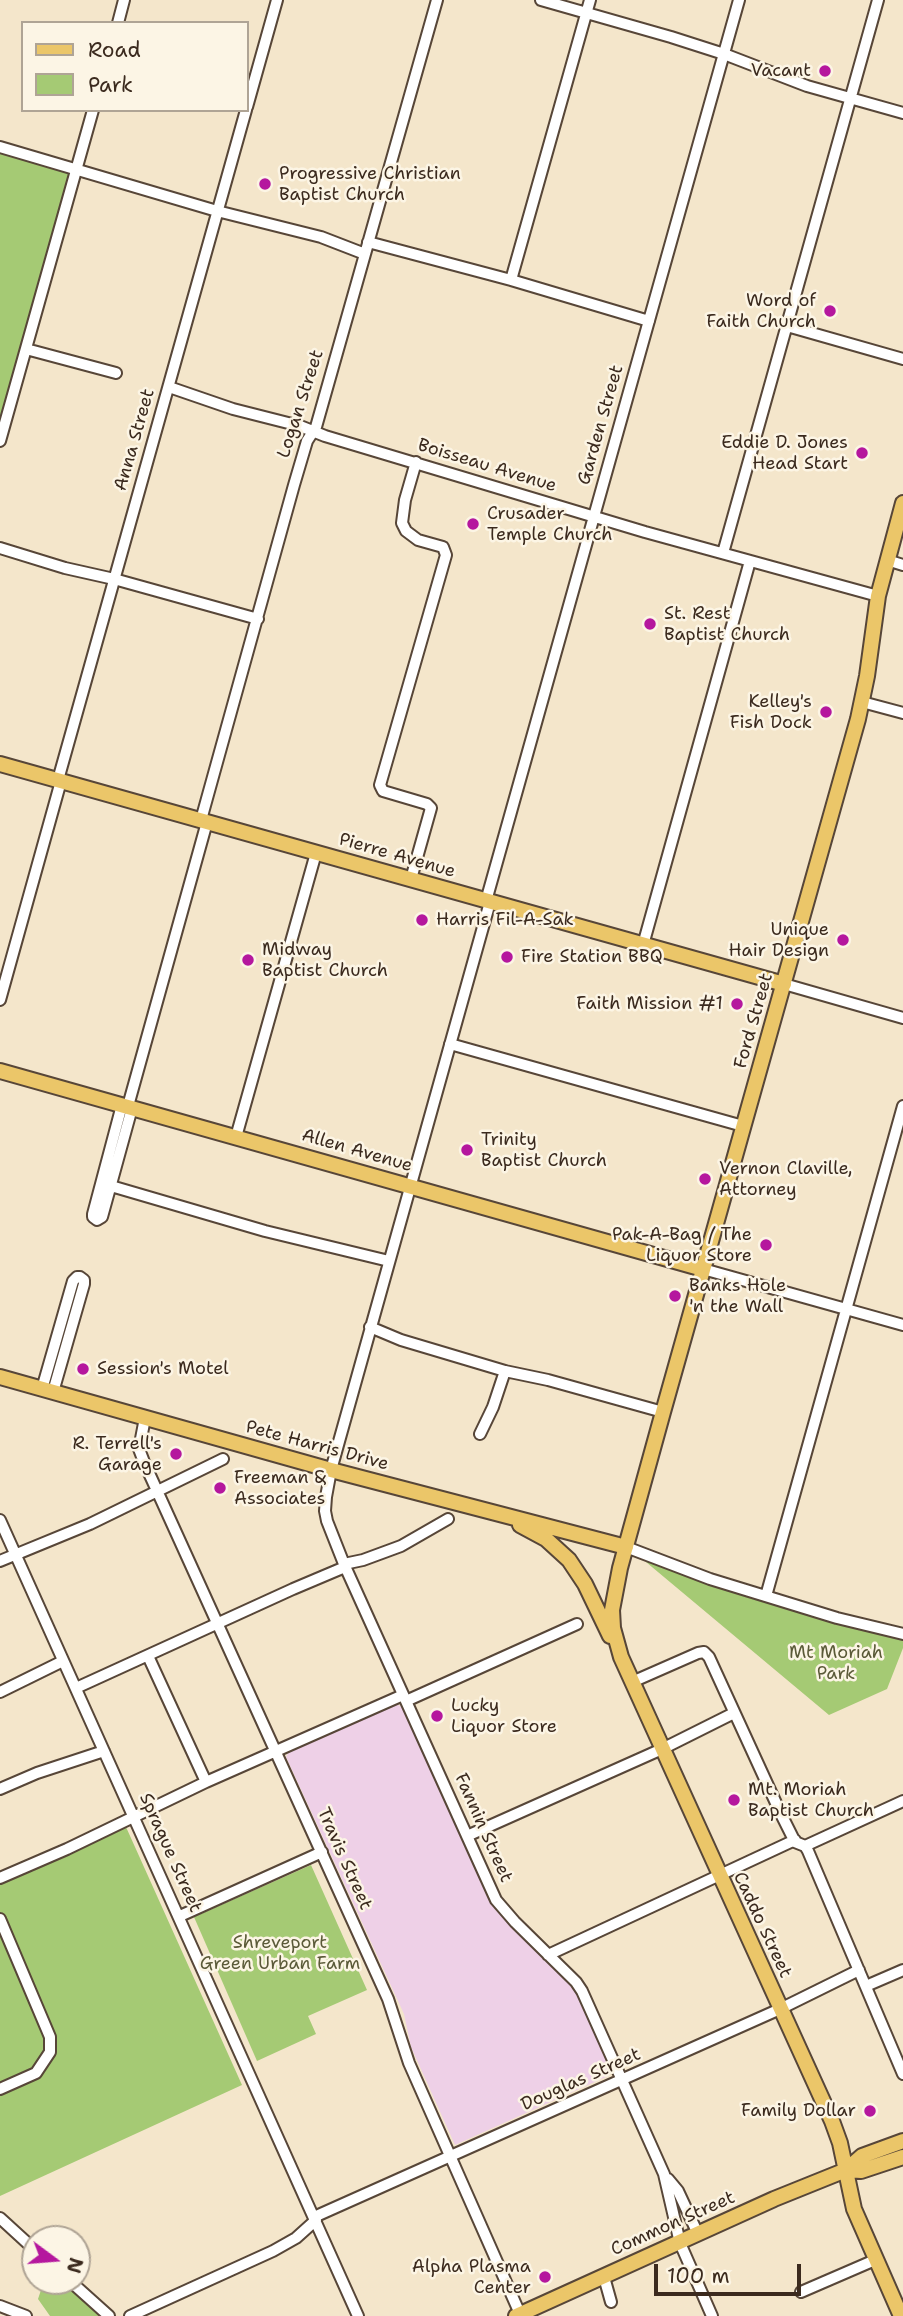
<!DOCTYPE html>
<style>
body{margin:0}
#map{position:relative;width:903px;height:2316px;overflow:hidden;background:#f4e6cb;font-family:"Shantell Sans",sans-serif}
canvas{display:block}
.legend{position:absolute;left:21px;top:21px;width:228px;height:91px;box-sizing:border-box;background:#fcf5e5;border:2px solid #afa495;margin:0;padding:9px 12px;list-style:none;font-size:21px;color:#3b2a1e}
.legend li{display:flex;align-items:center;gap:14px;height:35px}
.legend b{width:35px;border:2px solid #afa495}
.north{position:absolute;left:21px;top:2225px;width:70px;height:70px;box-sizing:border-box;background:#fcf5e5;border:2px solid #afa495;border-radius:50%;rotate:106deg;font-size:19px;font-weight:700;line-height:28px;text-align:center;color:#3b2a1e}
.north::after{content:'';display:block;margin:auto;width:24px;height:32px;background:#b5179e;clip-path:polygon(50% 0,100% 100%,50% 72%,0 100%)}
.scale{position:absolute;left:654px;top:2264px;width:147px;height:32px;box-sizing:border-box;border:4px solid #3b2a1e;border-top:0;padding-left:9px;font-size:21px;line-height:24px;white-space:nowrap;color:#3b2a1e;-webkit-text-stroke:5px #fcf5e5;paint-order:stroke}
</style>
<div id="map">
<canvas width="903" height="2316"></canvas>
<ul class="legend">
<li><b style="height:9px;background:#ebc669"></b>Road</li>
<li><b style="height:19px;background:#a5ca74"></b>Park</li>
</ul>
<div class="north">N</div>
<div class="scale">100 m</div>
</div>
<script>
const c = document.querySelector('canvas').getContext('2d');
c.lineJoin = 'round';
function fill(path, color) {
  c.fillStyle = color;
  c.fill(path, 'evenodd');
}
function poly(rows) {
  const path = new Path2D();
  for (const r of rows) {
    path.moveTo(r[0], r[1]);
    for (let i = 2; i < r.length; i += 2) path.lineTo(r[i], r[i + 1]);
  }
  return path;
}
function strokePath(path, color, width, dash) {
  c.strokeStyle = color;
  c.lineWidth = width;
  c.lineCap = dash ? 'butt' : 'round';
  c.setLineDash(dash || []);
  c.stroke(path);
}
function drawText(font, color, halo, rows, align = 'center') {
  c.font = font + ' "Shantell Sans",sans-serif';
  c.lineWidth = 5;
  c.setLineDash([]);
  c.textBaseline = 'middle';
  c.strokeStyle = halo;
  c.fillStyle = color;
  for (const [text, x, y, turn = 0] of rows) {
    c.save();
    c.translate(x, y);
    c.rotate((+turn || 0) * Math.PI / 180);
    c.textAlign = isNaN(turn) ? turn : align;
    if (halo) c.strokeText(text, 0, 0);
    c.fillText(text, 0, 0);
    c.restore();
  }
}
fill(poly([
 [392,1705,398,1705,404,1708,479,1876,499,1912,576,1989,610,2070,608,2076,455,2145,411,2047,404,2014,286,1757,289,1751]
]), '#eed0e7');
fill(poly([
 [0,147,77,169,0,442],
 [653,1557,903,1634,903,1648,887,1689,829,1715,646,1562],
 [126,1827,242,2085,0,2196,0,1884],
 [311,1865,367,1990,308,2016,316,2034,257,2061,194,1917],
 [44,2281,69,2281,109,2316,50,2316,38,2299]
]), '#a5ca74');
const minor = poly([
 [541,0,671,37,724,54,807,86,903,113],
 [118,23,124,0],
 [247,107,277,0],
 [0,147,217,211,321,237,365,254],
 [368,242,511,280,649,321],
 [511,280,590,0],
 [787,326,903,359],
 [26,349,116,373],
 [169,387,233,409,300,426,325,436,645,532,878,596],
 [0,441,93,110],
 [0,548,65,568,114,579,258,619],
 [723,553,878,0],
 [887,560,903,565],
 [862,702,903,713],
 [58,780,246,110],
 [201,820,294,485,307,441,316,427,437,0],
 [411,879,431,808,427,804,383,791,380,785,446,555,443,547,418,540,406,531,402,523,405,500,416,462],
 [486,901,739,0],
 [490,902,331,1470,326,1497,325,1511,327,1521,344,1564,496,1900,515,1922,576,1982,582,1991,664,2174,680,2243,712,2316],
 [643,945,750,561],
 [784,984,903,1018],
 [0,1000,61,781],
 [450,1044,743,1126],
 [122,1105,93,1214,93,1217,97,1220,102,1217,132,1108],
 [128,1106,207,822],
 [236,1137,316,853],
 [111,1186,265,1231,389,1261],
 [703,1269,903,1325],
 [370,1327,401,1340,505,1371,548,1380,663,1412],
 [42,1389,73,1281,77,1277,80,1277,84,1280,84,1284,53,1392],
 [145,1418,139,1449,144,1462,388,1999,409,2063,521,2316],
 [480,1434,493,1407,505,1371],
 [0,1520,358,2316],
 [626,1547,710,1579,837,1618,903,1634],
 [0,1561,90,1524,223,1459],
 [344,1564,363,1560,401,1546,448,1519],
 [766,1596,903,1106],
 [148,1656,206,1782],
 [632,1682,698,1653,704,1652,709,1657,781,1814,795,1842,805,1846,808,1851,903,2074],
 [76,1688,293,1589,345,1567],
 [0,1692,63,1661],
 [406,1701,577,1624],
 [0,1789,37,1773,104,1751],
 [467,1836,662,1749,734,1713],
 [805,1846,903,1801],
 [0,1878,67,1849,206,1782,403,1695],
 [180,1916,322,1852],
 [0,1919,50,2037,50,2052,36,2073,0,2089],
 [548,1955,795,1840],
 [866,1986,903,1970],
 [668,2179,678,2191,698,2234],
 [314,2217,780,2009,859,1970],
 [0,2218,35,2250],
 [604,2277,611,2302],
 [70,2281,109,2316],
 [801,2292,875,2260],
 [0,2306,26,2316],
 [130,2316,273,2251,296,2238,316,2220]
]);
const major = poly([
 [0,764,784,984],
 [0,1071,703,1269],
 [0,1377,331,1470,626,1547],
 [520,1525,546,1539,569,1560,585,1584,610,1636],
 [846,2170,861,2171,903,2157],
 [516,2316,774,2199,846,2170,862,2156,903,2141],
 [901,2316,854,2209,840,2143,832,2121,621,1657,613,1628,612,1610,620,1568,663,1412,858,719,867,676,878,596,903,503]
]);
strokePath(minor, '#574638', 14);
strokePath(major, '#574638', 18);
strokePath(minor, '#fff', 10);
strokePath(major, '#ebc669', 14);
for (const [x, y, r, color] of [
 [825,71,7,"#b5179e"],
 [265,184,7,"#b5179e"],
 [830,311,7,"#b5179e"],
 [862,453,7,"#b5179e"],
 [473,524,7,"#b5179e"],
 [650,624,7,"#b5179e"],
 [826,712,7,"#b5179e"],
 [422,920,7,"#b5179e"],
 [843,940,7,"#b5179e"],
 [507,957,7,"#b5179e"],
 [248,960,7,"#b5179e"],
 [737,1004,7,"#b5179e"],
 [467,1150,7,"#b5179e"],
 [705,1179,7,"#b5179e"],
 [766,1245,7,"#b5179e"],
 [675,1296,7,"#b5179e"],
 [83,1369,7,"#b5179e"],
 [176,1454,7,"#b5179e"],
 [220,1488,7,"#b5179e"],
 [437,1716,7,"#b5179e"],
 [734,1800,7,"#b5179e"],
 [870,2111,7,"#b5179e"],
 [545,2277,7,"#b5179e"]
]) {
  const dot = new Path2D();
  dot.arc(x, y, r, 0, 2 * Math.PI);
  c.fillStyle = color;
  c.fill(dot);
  strokePath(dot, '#fcf5e5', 2.5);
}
drawText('18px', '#3b2a1e', '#fcf5e5', [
 ["Vacant",811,71,"right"],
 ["Progressive Christian",279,174],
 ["Baptist Church",279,195],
 ["Word of",816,301,"right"],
 ["Faith Church",816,322,"right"],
 ["Eddie D. Jones",848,443,"right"],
 ["Head Start",848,464,"right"],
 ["Crusader",487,514],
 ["Temple Church",487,535],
 ["St. Rest",664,614],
 ["Baptist Church",664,635],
 ["Kelley's",812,702,"right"],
 ["Fish Dock",812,723,"right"],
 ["Harris Fil-A-Sak",436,920],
 ["Unique",829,930,"right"],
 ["Hair Design",829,951,"right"],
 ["Midway",262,950],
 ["Baptist Church",262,971],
 ["Fire Station BBQ",521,957],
 ["Faith Mission #1",723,1004,"right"],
 ["Trinity",481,1140],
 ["Baptist Church",481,1161],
 ["Vernon Claville,",719,1169],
 ["Attorney",719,1190],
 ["Pak-A-Bag / The",752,1235,"right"],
 ["Liquor Store",752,1256,"right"],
 ["Banks Hole",689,1286],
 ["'n the Wall",689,1307],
 ["Session's Motel",97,1369],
 ["R. Terrell's",162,1444,"right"],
 ["Garage",162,1465,"right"],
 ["Freeman &",234,1478],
 ["Associates",234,1499],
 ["Lucky",451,1706],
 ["Liquor Store",451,1727],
 ["Mt. Moriah",748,1790],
 ["Baptist Church",748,1811],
 ["Family Dollar",856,2111,"right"],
 ["Alpha Plasma",531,2267,"right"],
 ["Center",531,2288,"right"]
], 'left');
drawText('18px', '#3b2a1e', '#fcf5e5', [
 ["Logan Street",301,404,-72],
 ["Garden Street",601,425,-74],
 ["Anna Street",135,440,-74],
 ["Boisseau Avenue",487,466,17],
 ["Pierre Avenue",397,856,16],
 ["Ford Street",754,1021,-74],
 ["Allen Avenue",357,1151,16],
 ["Pete Harris Drive",317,1446,15],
 ["Fannin Street",483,1828,66],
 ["Sprague Street",170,1853,66],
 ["Travis Street",344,1859,66],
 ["Caddo Street",762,1925,65],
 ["Douglas Street",581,2080,-24],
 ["Common Street",673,2224,-24]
]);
drawText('18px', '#5b5a38', '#fcf5e5', [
 ["Mt Moriah",836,1653],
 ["Park",836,1674],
 ["Shreveport",280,1943],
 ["Green Urban Farm",280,1964]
]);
</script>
